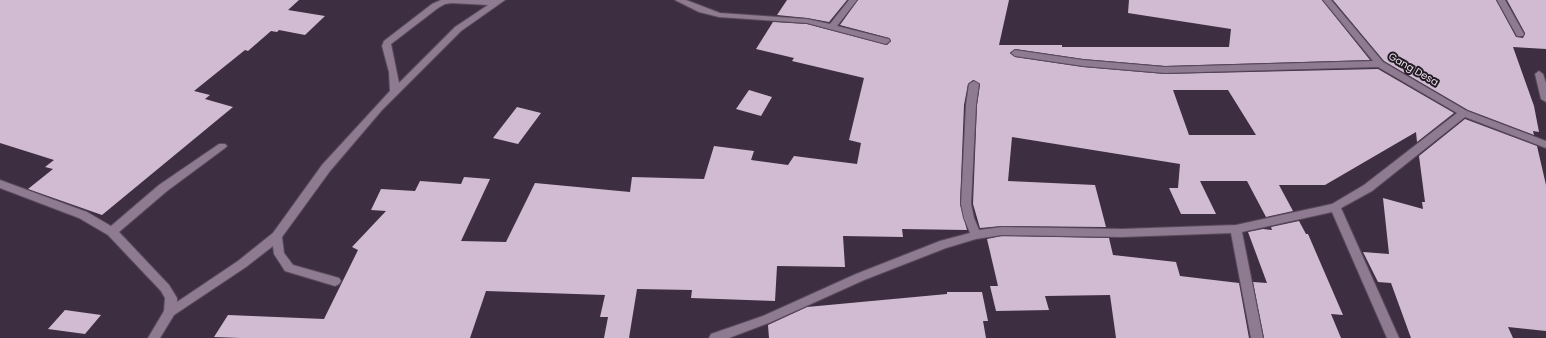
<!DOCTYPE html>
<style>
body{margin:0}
canvas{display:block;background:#3e2e41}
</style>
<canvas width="1546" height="338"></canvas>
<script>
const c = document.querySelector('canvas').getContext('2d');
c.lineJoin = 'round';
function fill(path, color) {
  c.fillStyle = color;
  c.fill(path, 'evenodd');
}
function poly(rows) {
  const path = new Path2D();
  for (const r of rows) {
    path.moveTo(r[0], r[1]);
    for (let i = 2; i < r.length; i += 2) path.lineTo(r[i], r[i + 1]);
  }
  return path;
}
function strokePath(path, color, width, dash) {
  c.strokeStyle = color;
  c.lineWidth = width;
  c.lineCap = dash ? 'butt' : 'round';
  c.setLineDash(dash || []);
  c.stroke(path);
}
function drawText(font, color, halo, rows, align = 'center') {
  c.font = font + ' Poppins,sans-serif';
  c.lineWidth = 4;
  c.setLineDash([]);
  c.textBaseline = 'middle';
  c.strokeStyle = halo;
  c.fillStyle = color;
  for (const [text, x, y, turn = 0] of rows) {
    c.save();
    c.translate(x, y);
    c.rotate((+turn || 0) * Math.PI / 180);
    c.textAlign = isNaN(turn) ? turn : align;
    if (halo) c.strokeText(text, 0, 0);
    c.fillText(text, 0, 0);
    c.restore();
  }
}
fill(poly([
 [0,0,299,0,288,10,325,16,305,35,279,30,277,32,271,31,248,51,245,50,194,91,210,95,205,99,233,107,102,215,28,189,53,169,45,167,54,160,0,143],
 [787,0,847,0,829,22,807,18,777,15],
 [858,0,1009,0,999,45,1062,45,1062,47,1229,47,1231,29,1128,13,1129,0,1322,0,1370,60,1165,66,1083,59,1015,49,1010,53,1015,57,1083,67,1165,74,1378,69,1454,113,1417,142,1416,132,1325,185,1279,185,1293,211,1266,217,1247,181,1200,181,1216,214,1181,214,1169,188,1178,188,1180,164,1012,137,1008,181,1095,185,1106,227,1002,226,980,228,973,204,977,105,980,84,973,80,968,84,964,105,960,204,967,230,902,229,903,237,843,236,845,267,777,266,775,301,691,298,692,290,637,289,629,338,604,338,608,317,600,317,605,295,486,291,470,338,241,338,214,337,228,315,324,319,358,250,352,247,386,211,371,210,381,189,415,191,420,181,461,184,464,177,490,179,461,241,506,242,535,183,630,192,632,177,704,179,714,146,754,151,751,160,788,165,794,156,857,164,861,143,849,140,864,78,792,61,794,58,756,49,773,22,807,24,887,45,891,41,889,38,840,25],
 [1173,90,1228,90,1256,135,1189,135],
 [1333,0,1496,0,1516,37,1523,38,1525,33,1507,0,1546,0,1546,49,1513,47,1534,106,1539,132,1533,131,1534,135,1468,110,1384,61],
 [749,90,772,97,761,116,736,109],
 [517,107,541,113,518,144,493,138],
 [1465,119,1537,146,1546,185,1546,331,1508,327,1513,338,1411,338,1391,283,1378,282,1363,252,1389,254,1383,198,1423,209,1422,202,1425,202,1419,156],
 [1299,221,1306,234,1308,234,1343,315,1331,314,1341,338,1264,338,1253,282,1267,283,1248,232,1263,229,1272,230,1271,227],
 [1002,236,1109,238,1113,255,1176,262,1180,276,1239,283,1249,338,1116,338,1110,295,1045,296,1049,310,996,311,990,286,998,286,987,239],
 [947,292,982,292,988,321,983,321,986,338,769,338,768,325,807,307,947,294],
 [65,310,101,315,85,334,48,329]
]), '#d0bbd3');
const minor = poly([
 [441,0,505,0,461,31,382,110,330,171,282,237,284,253,293,265,339,278,341,281,339,284,335,286,285,271,274,254,273,246,246,267,174,315,160,338,148,338,164,311,165,298,161,291,108,235,79,218,0,188,0,180,87,212,111,226,159,185,219,144,225,144,227,146,225,148,167,191,119,232,169,285,177,298,177,302,238,261,273,233,322,165,390,91,389,72,382,46,384,41,432,4,441,0],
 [452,3,488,5,455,27,399,83,391,44,438,8,445,4,452,3],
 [675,0,686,0,720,13,807,19,830,24,849,0,857,0,837,26,889,39,890,41,886,44,807,23,719,17,699,12,675,0],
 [1323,0,1331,0,1383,62,1467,111,1546,141,1546,148,1465,117,1372,191,1341,208,1399,338,1387,338,1332,212,1242,232,1263,338,1251,338,1231,233,1122,237,1002,235,976,239,946,248,864,280,771,322,729,338,709,338,711,334,763,316,856,274,940,241,970,233,964,218,961,204,966,105,969,84,974,81,979,84,976,105,971,204,974,218,979,230,1002,227,1122,229,1236,225,1332,204,1364,185,1457,113,1378,67,1165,73,1083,66,1015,56,1011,53,1015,50,1083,60,1165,67,1373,61,1323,0],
 [1497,0,1505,0,1524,34,1523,36,1517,36,1497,0],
 [1539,71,1543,74,1546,83,1546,102,1541,99,1535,74,1539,71]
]);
strokePath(minor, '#594b5b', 2);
fill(minor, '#8e7a91');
drawText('10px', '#ece2ee', '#211922', [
 ["Gang Desa",1413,70,30]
]);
</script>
